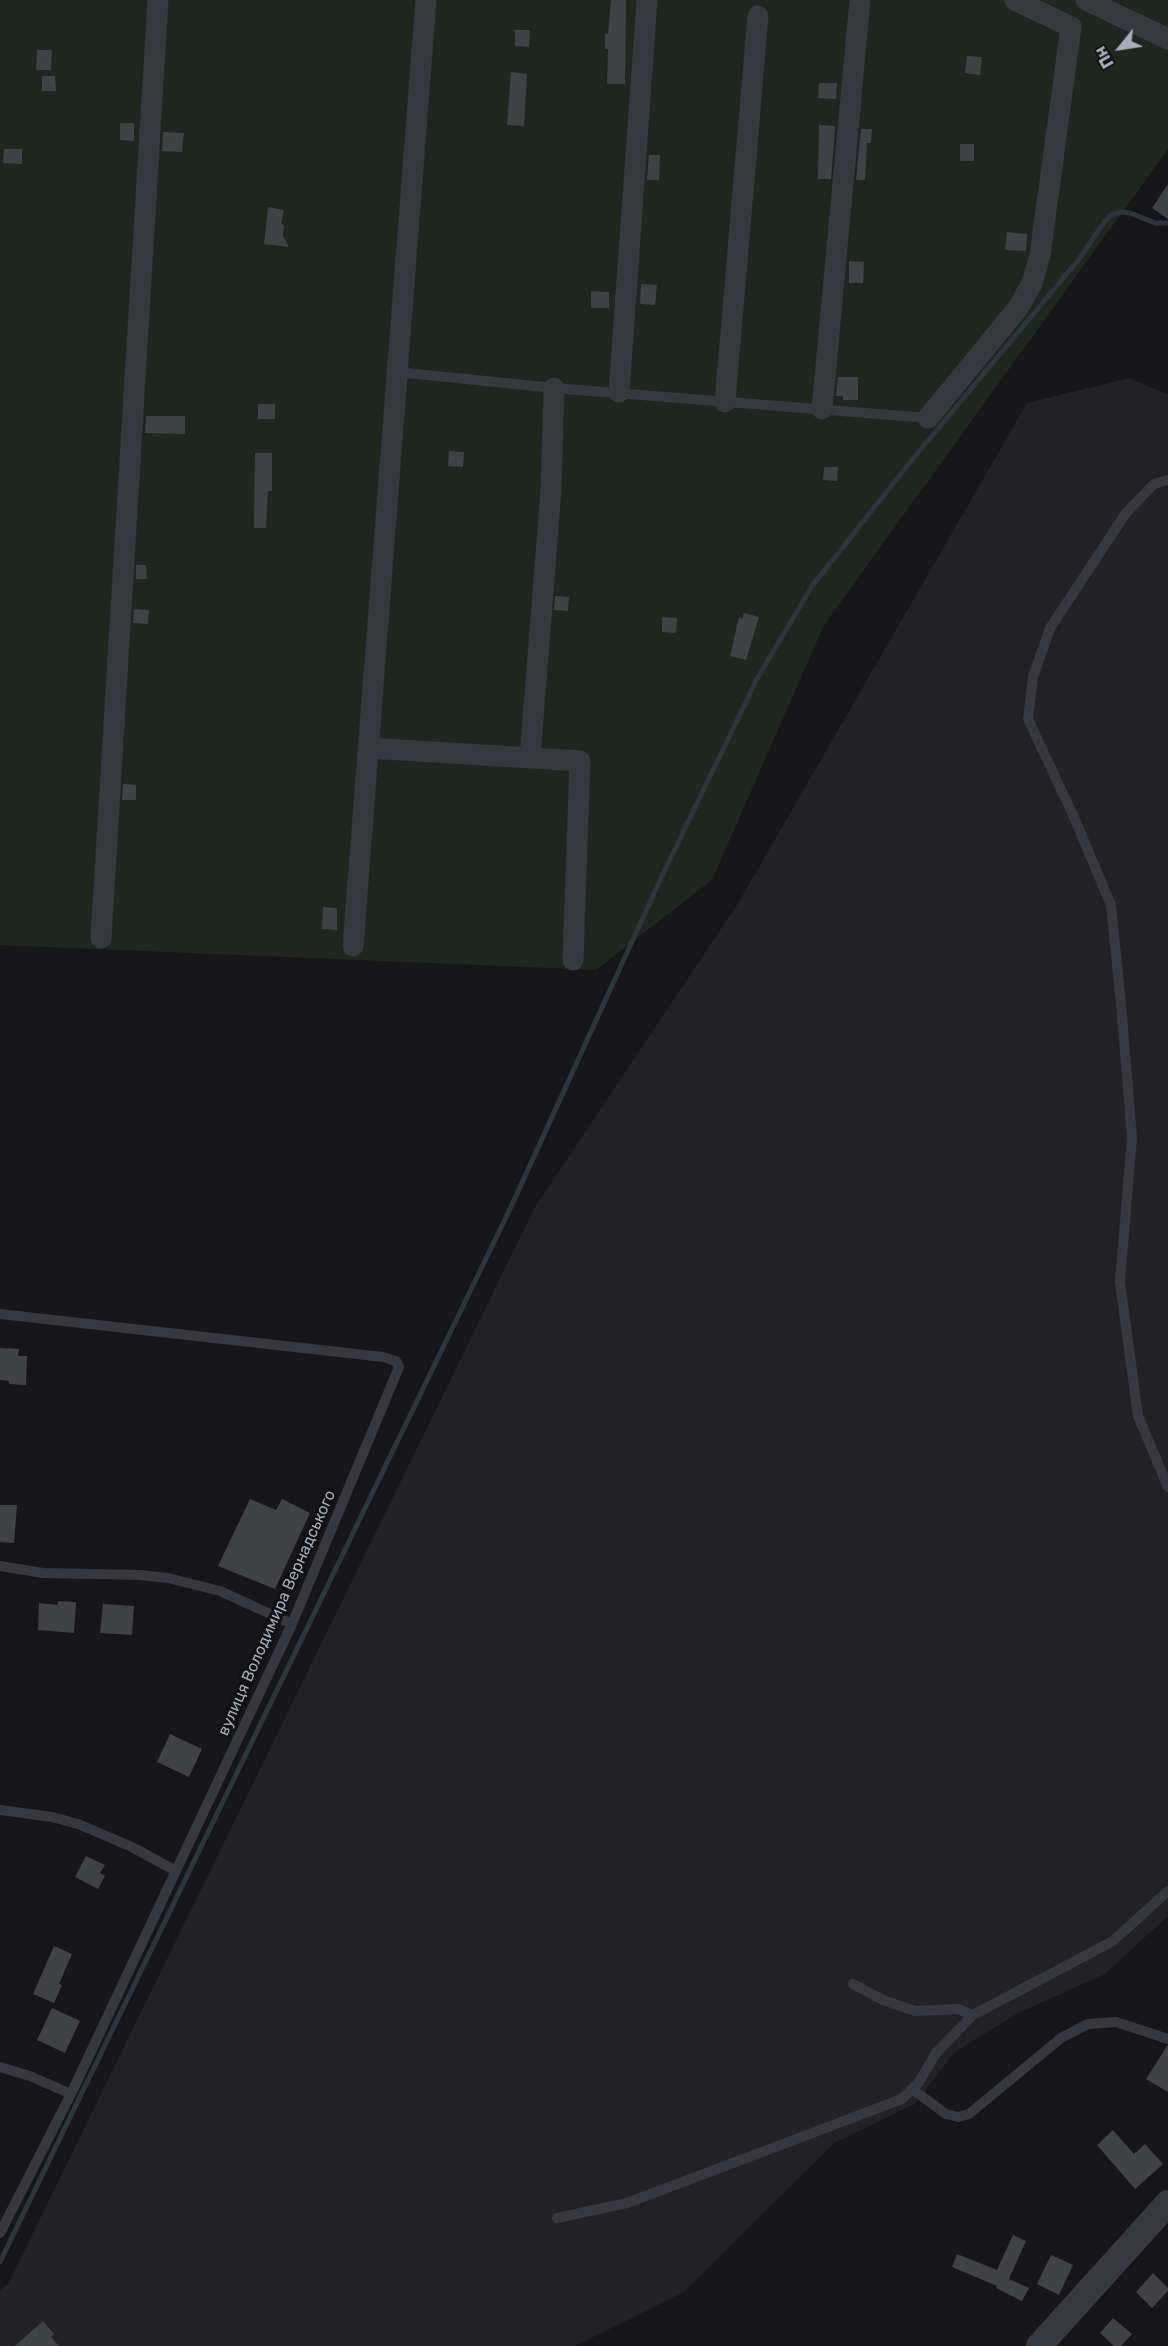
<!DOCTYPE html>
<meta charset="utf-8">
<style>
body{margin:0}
#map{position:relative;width:1168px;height:2346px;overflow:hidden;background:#161618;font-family:Rubik,sans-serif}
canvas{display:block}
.north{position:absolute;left:1090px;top:18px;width:60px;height:60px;-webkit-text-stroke:4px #111113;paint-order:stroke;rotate:240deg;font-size:16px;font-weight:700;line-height:24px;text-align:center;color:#a8adb8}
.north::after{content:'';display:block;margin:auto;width:21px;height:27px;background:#a8adb8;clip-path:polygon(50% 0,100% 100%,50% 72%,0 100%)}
</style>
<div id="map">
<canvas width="1168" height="2346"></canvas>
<div class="north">Пн</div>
</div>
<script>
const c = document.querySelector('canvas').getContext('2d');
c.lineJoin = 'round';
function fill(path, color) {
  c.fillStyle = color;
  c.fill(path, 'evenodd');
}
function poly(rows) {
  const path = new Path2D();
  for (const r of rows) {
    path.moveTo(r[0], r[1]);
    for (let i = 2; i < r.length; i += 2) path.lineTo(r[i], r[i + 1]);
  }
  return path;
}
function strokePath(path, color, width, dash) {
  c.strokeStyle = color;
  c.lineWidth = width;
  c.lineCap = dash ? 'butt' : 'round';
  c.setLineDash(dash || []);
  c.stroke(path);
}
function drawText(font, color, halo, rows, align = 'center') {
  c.font = font + ' Rubik,sans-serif';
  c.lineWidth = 6;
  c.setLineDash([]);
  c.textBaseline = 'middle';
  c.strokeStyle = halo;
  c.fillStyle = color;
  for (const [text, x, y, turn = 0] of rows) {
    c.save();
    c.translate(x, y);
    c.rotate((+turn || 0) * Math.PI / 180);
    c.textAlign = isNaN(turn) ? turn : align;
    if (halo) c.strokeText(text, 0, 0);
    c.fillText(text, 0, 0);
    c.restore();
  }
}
fill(poly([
 [1129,378,1168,395,1168,1916,1105,1974,1018,2013,955,2052,915,2104,834,2143,684,2292,575,2346,0,2346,0,2290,8,2284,535,1207,737,905,1027,403]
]), '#222225');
fill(poly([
 [0,0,1168,0,1168,149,824,625,712,880,596,970,0,945]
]), '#1e261f');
strokePath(poly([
 [0,2262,510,1209,662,876,757,679,812,586,912,460,1079,259,1105,221,1111,215,1121,212,1130,213,1155,223,1168,223]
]), '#2c353c', 5);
fill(poly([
 [611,0,626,0,625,84,607,84,608,49,605,49,605,34,608,34],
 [515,30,530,30,529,47,515,46],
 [37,50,52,50,51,70,36,70],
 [967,56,982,57,980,75,965,73],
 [511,72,527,74,524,126,507,125],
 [42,76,55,76,56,91,42,91],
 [819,83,837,83,836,99,818,98],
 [120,123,134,123,134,141,120,140],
 [819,125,834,126,835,128,831,179,818,179],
 [861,129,872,129,871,143,867,143,865,180,856,180],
 [163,132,184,133,182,152,162,151],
 [960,144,974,144,974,161,960,161],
 [4,149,22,149,22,164,3,163],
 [649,155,660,155,659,180,647,180],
 [1168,184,1168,219,1152,208],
 [268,207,284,210,281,224,284,225,283,236,289,247,264,244],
 [1007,232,1027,234,1026,251,1005,250],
 [849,261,864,262,863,283,849,283],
 [641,284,657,285,655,305,640,304],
 [591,291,609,292,609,308,591,308],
 [838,377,858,377,858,400,843,400,843,396,836,396],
 [258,404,275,404,275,419,258,419],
 [146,416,185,416,185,434,145,433],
 [449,451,464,452,463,467,448,466],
 [255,453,272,453,272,491,268,491,266,528,254,528],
 [824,467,838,467,837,481,823,480],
 [136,565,146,565,147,579,136,579],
 [555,596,569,597,568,611,554,610],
 [134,609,149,610,148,624,133,623],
 [744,613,759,617,746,660,730,656,739,617,742,619],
 [662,617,677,618,676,633,662,632],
 [123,784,136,785,136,800,122,800],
 [323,907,337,908,337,930,322,929],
 [0,1348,19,1349,18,1356,27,1356,26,1385,9,1384,9,1381,0,1380],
 [250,1499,276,1510,282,1499,310,1513,275,1589,218,1566],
 [0,1505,17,1505,14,1543,0,1542],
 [58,1601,76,1602,74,1633,38,1630,39,1603,58,1605],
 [103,1604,134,1606,132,1635,100,1633],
 [170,1734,202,1749,189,1777,157,1762],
 [86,1856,105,1865,100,1873,105,1876,98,1889,75,1877],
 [54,1946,72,1954,59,1984,62,1985,54,2003,33,1994],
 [52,2008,80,2021,65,2053,37,2040],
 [1167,2046,1168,2046,1168,2092,1146,2079],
 [1113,2130,1134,2154,1145,2144,1163,2164,1135,2189,1097,2145],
 [1013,2235,1026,2241,1009,2279,1029,2288,1022,2301,996,2288,997,2286,952,2267,957,2254,997,2270],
 [1051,2255,1073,2265,1059,2295,1037,2284],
 [1153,2273,1168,2288,1168,2291,1152,2308,1136,2292],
 [1113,2318,1132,2334,1121,2346,1114,2346,1100,2333],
 [43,2321,54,2334,51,2337,59,2346,15,2346]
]), '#404145');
strokePath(poly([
 [397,372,554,388,928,418],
 [1168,480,1154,484,1126,513,1050,628,1033,677,1028,719,1073,815,1111,905,1121,1004,1132,1138,1120,1282,1138,1416,1168,1487],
 [0,1314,383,1357,396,1361,399,1367,292,1624,71,2094,0,2233],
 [0,1566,43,1573,140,1575,168,1578,220,1591,292,1624],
 [0,1810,52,1817,78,1824,132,1847,176,1871],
 [853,1984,883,2000,915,2011,958,2009,973,2015],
 [0,2067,30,2076,71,2094],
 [912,2089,946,2114,958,2117,969,2114,1061,2038,1088,2024,1116,2022,1168,2039],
 [557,2218,627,2203,902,2099,919,2082,936,2053,973,2015,1113,1941,1168,1891]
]), '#37383d', 10);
strokePath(poly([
 [1086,0,1168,39],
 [619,392,647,0],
 [725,402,758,16],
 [822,409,860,0],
 [928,418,1018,308,1032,283,1040,255,1071,27,1015,0],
 [368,748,580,761,573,960],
 [530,758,551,490,554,388],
 [101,938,158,0],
 [353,946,426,0]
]), '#37383d', 21);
strokePath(poly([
 [1039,2346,1168,2203]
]), '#37383d', 26);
drawText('16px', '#a8adb8', '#111113', [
 ["вулиця Володимира Вернадського",277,1613,-66]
]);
</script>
